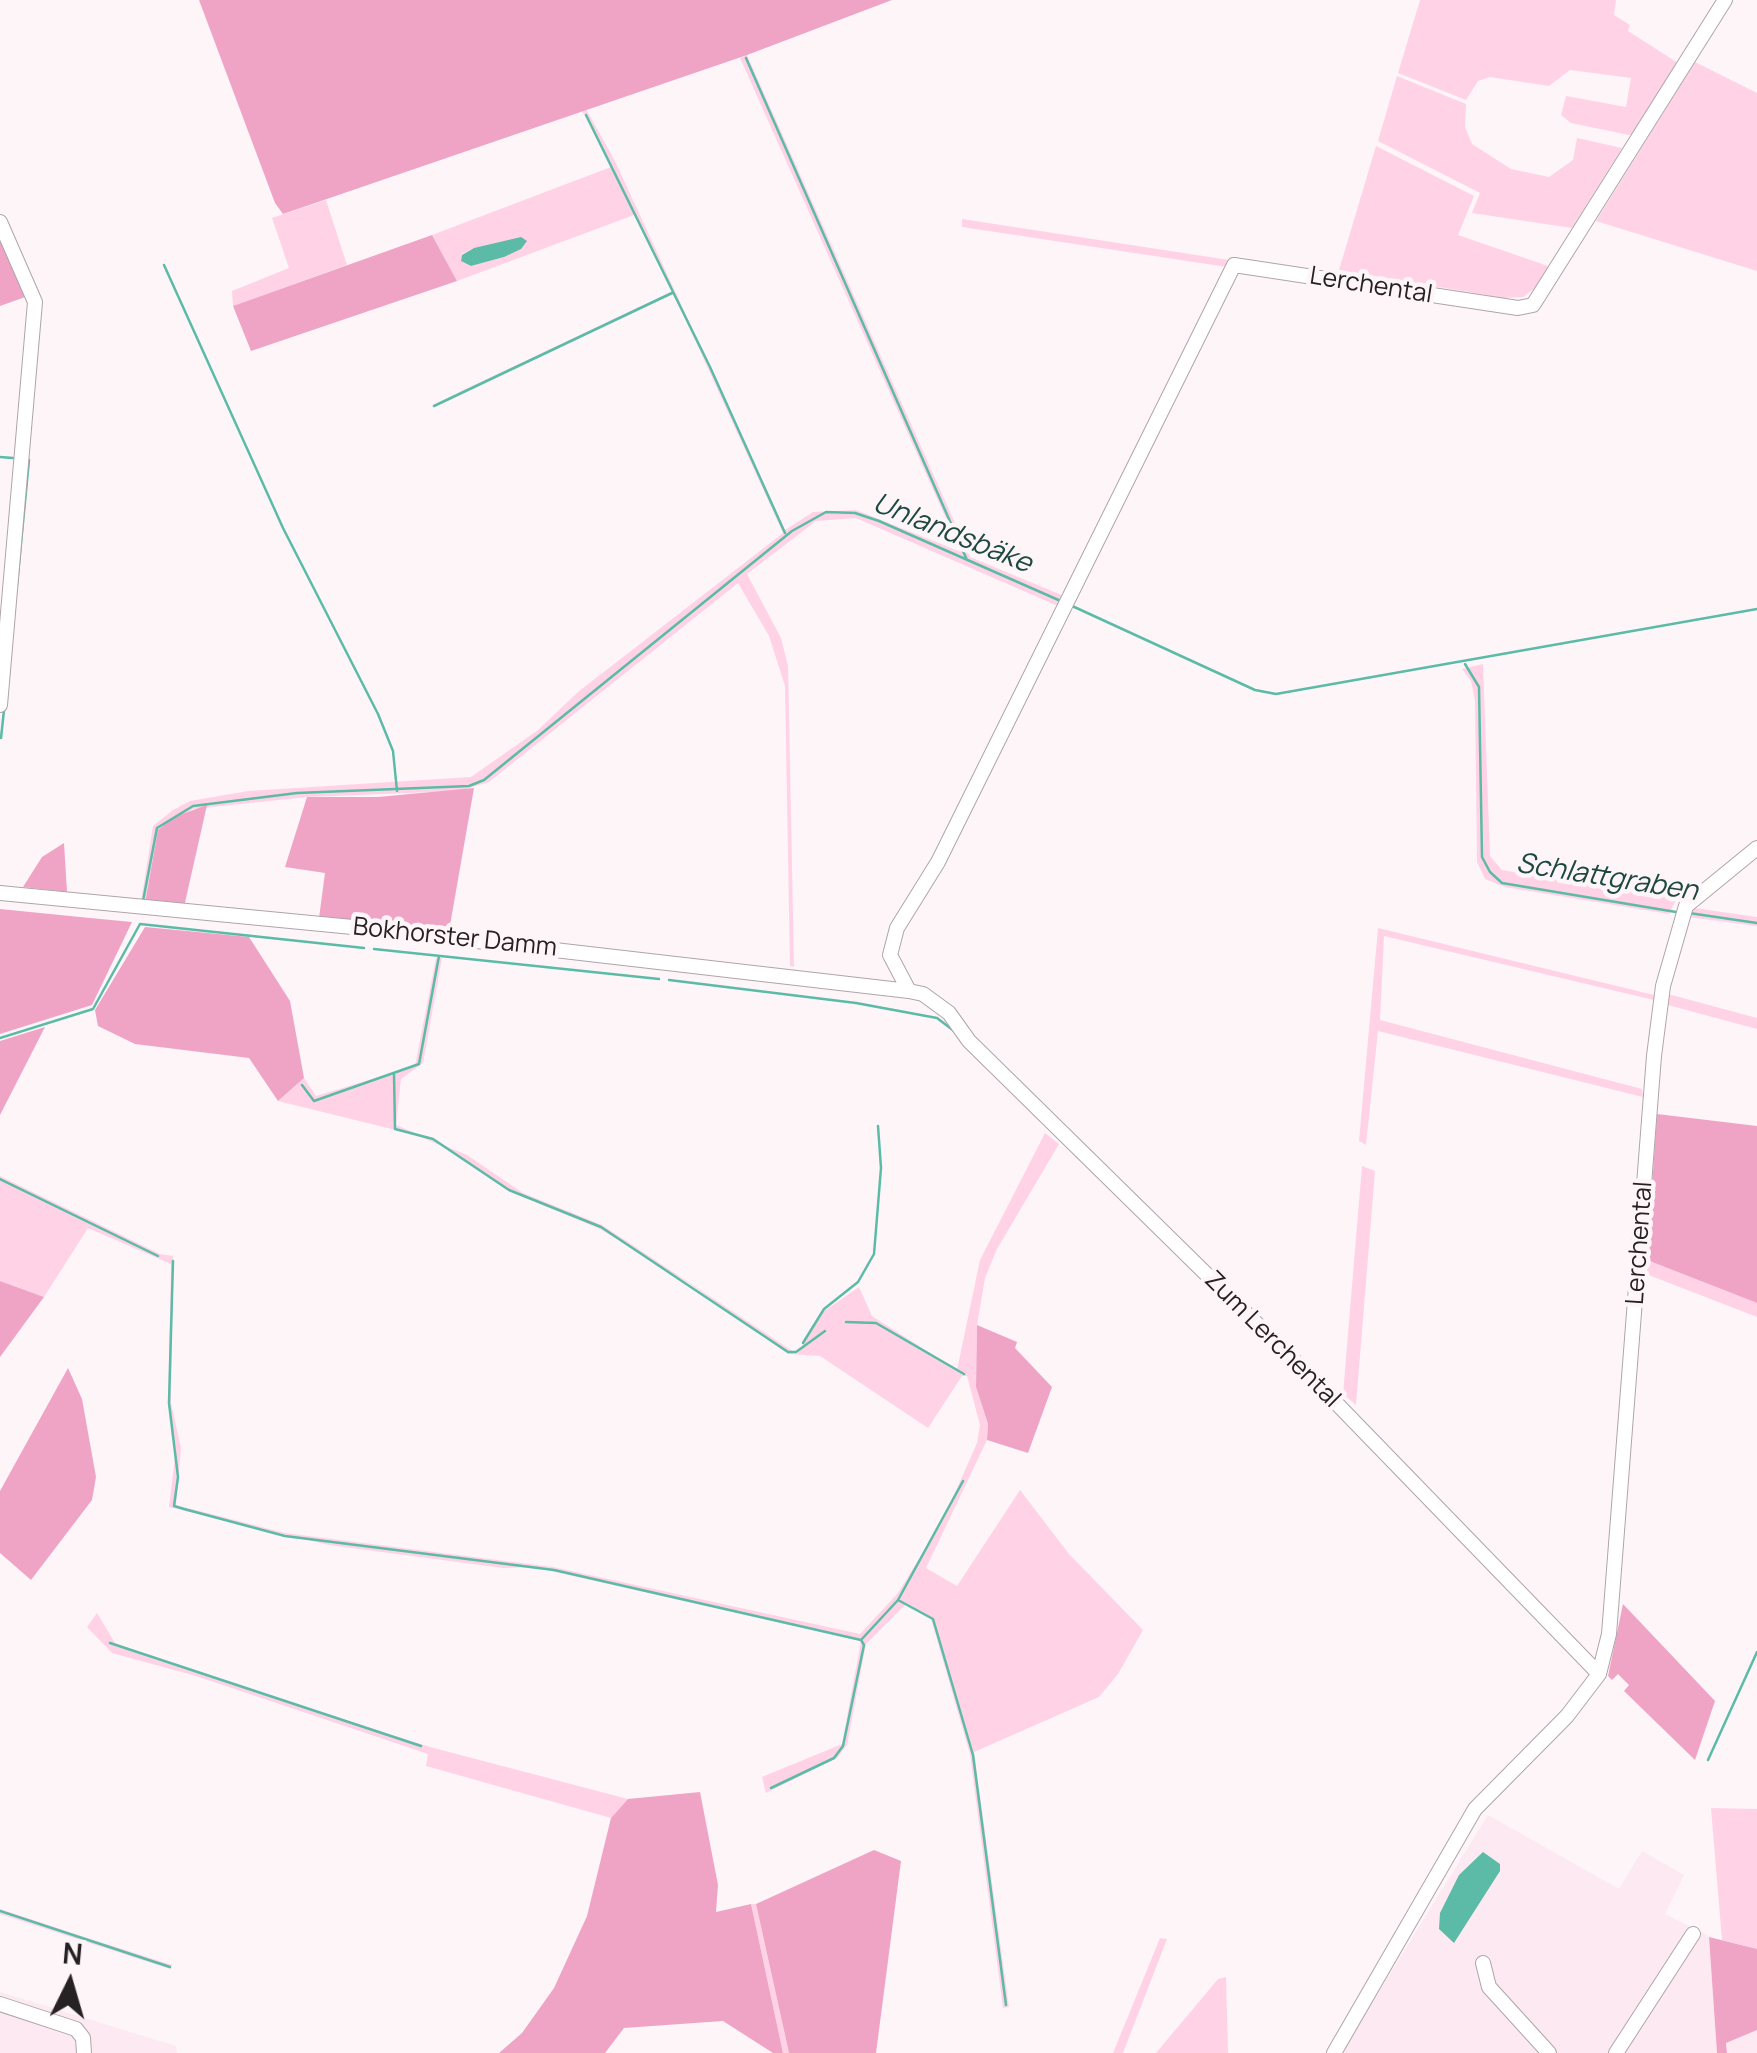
<!DOCTYPE html>
<meta charset="utf-8">
<style>
body{margin:0}
#map{position:relative;width:1757px;height:2053px;overflow:hidden;background:#fef5f9;font-family:Manrope,sans-serif}
canvas{display:block}
.north{position:absolute;left:20px;top:1933px;width:100px;height:100px;-webkit-text-stroke:8px #fef5f9;paint-order:stroke;rotate:5deg;font-size:28px;font-weight:700;line-height:40px;text-align:center;color:#262223}
.north::after{content:'';display:block;margin:auto;width:35px;height:45px;background:#262223;clip-path:polygon(50% 0,100% 100%,50% 72%,0 100%)}
</style>
<div id="map">
<canvas width="1757" height="2053"></canvas>
<div class="north">N</div>
</div>
<script>
const c = document.querySelector('canvas').getContext('2d');
c.lineJoin = 'round';
function fill(path, color) {
  c.fillStyle = color;
  c.fill(path, 'evenodd');
}
function poly(rows) {
  const path = new Path2D();
  for (const r of rows) {
    path.moveTo(r[0], r[1]);
    for (let i = 2; i < r.length; i += 2) path.lineTo(r[i], r[i + 1]);
  }
  return path;
}
function strokePath(path, color, width, dash) {
  c.strokeStyle = color;
  c.lineWidth = width;
  c.lineCap = dash ? 'butt' : 'round';
  c.setLineDash(dash || []);
  c.stroke(path);
}
function drawText(font, color, halo, rows, align = 'center') {
  c.font = font + ' Manrope,sans-serif';
  c.lineWidth = 9;
  c.setLineDash([]);
  c.textBaseline = 'middle';
  c.strokeStyle = halo;
  c.fillStyle = color;
  for (const [text, x, y, turn = 0] of rows) {
    c.save();
    c.translate(x, y);
    c.rotate((+turn || 0) * Math.PI / 180);
    c.textAlign = isNaN(turn) ? turn : align;
    if (halo) c.strokeText(text, 0, 0);
    c.fillText(text, 0, 0);
    c.restore();
  }
}
fill(poly([
 [1488,1815,1619,1889,1642,1851,1684,1875,1665,1914,1709,1936,1717,2053,1341,2053],
 [0,1992,176,2046,177,2053,0,2053],
 [1757,2030,1757,2053,1727,2053,1726,2043]
]), '#fce9f1');
fill(poly([
 [1420,0,1616,0,1614,15,1630,25,1628,31,1678,63,1635,133,1629,135,1571,123,1561,115,1566,96,1626,107,1631,78,1570,70,1549,86,1490,77,1478,81,1466,100,1398,73],
 [747,55,970,557,1064,596,1058,606,856,518,816,521,747,574,781,638,788,666,794,967,790,966,785,686,769,636,738,583,489,782,459,791,307,797,193,809,158,830,145,903,141,902,153,826,173,810,190,801,248,791,471,777,538,730,578,692,783,533,674,294,432,405,673,291,634,215,457,281,432,235,611,167,582,110,586,109,615,161,785,530,813,512,856,510,961,552,740,58],
 [474,248,504,257,471,266,461,261,462,254],
 [1695,62,1757,93,1757,271,1596,221],
 [1397,76,1466,104,1465,127,1472,144,1511,169,1549,177,1573,160,1577,138,1622,148,1572,228,1472,213,1480,193,1378,141],
 [1376,146,1474,196,1458,235,1548,266,1538,286,1523,297,1504,298,1339,270],
 [326,200,347,265,233,306,232,291,289,268,272,218],
 [962,219,1229,260,1227,267,962,227],
 [1483,664,1490,856,1502,870,1677,898,1669,914,1505,887,1485,879,1477,862,1475,701,1471,681,1462,669],
 [1694,908,1757,917,1757,926,1688,917],
 [1378,928,1654,995,1654,1000,1384,936,1380,1020,1642,1089,1643,1097,1378,1031,1366,1145,1359,1141],
 [436,958,442,958,423,1063,401,1079,396,1125,467,1155,523,1193,602,1225,797,1354,824,1311,859,1287,872,1316,957,1370,980,1260,1045,1133,1059,1144,997,1249,985,1278,977,1325,976,1387,988,1424,987,1440,926,1568,957,1586,1020,1490,1069,1554,1143,1630,1118,1674,1099,1697,974,1752,1009,2007,1003,2008,970,1754,931,1619,906,1604,866,1644,847,1745,837,1758,766,1793,762,1777,842,1744,861,1641,533,1567,503,1568,329,1545,169,1507,176,1449,168,1404,171,1264,88,1228,44,1297,0,1281,0,1176,160,1254,173,1256,171,1403,181,1448,176,1505,285,1533,553,1567,860,1634,898,1593,943,1520,977,1443,980,1425,967,1376,962,1376,928,1428,820,1356,788,1354,690,1284,600,1229,509,1191,449,1149,416,1135,278,1101,304,1078,316,1096,415,1066],
 [1668,994,1757,1018,1757,1029,1668,1005],
 [1362,1166,1375,1171,1356,1405,1343,1394],
 [1647,1260,1757,1303,1757,1317,1646,1274],
 [97,1613,115,1643,154,1659,430,1747,628,1799,611,1818,426,1766,428,1754,196,1676,112,1653,87,1627],
 [1711,1808,1757,1809,1757,1949,1722,1940],
 [751,1904,756,1904,789,2053,783,2053],
 [0,1909,69,1932,172,1965,170,1969,0,1914],
 [1160,1938,1167,1939,1123,2053,1113,2053],
 [1226,1977,1228,2053,1156,2053,1218,1979]
]), '#ffd3e5');
fill(poly([
 [199,0,892,0,747,55,283,214,275,203],
 [0,233,28,296,0,306],
 [432,235,457,281,251,351,233,306],
 [474,788,449,931,319,918,325,873,285,867,307,797,378,797],
 [207,805,184,907,145,903,158,830,174,817],
 [64,843,67,892,23,887,42,857],
 [0,909,80,917,132,922,92,1005,0,1034],
 [145,927,249,937,290,1001,304,1078,278,1101,249,1058,135,1044,98,1026,95,1010],
 [45,1027,0,1115,0,1041],
 [1657,1114,1757,1126,1757,1303,1647,1260],
 [0,1281,44,1297,0,1357],
 [977,1325,1017,1342,1015,1348,1052,1387,1028,1453,987,1440,988,1424,976,1387],
 [68,1368,82,1399,96,1477,92,1500,31,1580,0,1553,0,1491],
 [1623,1604,1715,1701,1695,1760,1624,1691,1629,1685,1618,1674,1612,1680,1608,1676],
 [700,1792,718,1885,716,1912,751,1904,783,2053,773,2053,723,2021,624,2028,605,2053,499,2053,522,2033,554,1988,587,1916,611,1818,628,1799],
 [874,1850,901,1861,876,2053,789,2053,756,1904],
 [1709,1937,1757,1949,1757,2030,1726,2043,1727,2053,1717,2053]
]), '#efa4c6');
fill(poly([
 [521,237,527,241,521,249,504,257,471,266,461,261,462,255,474,248],
 [1483,1852,1500,1864,1500,1871,1454,1943,1439,1929,1440,1913,1459,1875]
]), '#5bbba6');
strokePath(poly([
 [746,58,967,560],
 [586,115,710,367,785,533],
 [164,265,283,528,378,714,393,751,397,791],
 [434,406,672,293],
 [0,457,13,458],
 [17,585,29,460],
 [1070,605,1255,690,1276,694,1757,609],
 [1465,664,1479,687,1482,857,1490,872,1502,883,1676,912],
 [1,738,4,710],
 [143,901,157,828,193,806,297,793,469,786,484,780,792,531,826,512,855,513,879,521,1063,602],
 [1689,913,1757,923],
 [374,949,659,979],
 [669,980,856,1003,937,1018,954,1031],
 [0,1038,93,1009,140,924,364,948],
 [394,1074,395,1129,433,1139,509,1190,601,1227,788,1352,796,1352,825,1331],
 [302,1085,314,1101,419,1064,439,956],
 [0,1179,158,1256],
 [173,1261,169,1403,178,1477,174,1506,184,1509,285,1536,554,1570,861,1640,898,1600,963,1481],
 [846,1322,876,1323,964,1374],
 [803,1343,824,1309,858,1282,874,1254,881,1168,878,1126],
 [898,1600,933,1619,973,1755,1006,2005],
 [110,1643,421,1746],
 [1708,1760,1757,1652],
 [771,1788,834,1758,843,1746,864,1645,861,1640],
 [0,1911,170,1967]
]), '#5bbba6', 2.5);
const minor = poly([
 [0,222,35,302,0,705],
 [0,893,373,929,909,991],
 [1599,1674,1310,1376,969,1041,949,1013,923,994,909,991,890,955,897,928,938,862,1234,265,1518,308,1533,305,1725,0],
 [1483,1963,1489,1987,1549,2053],
 [0,2004,76,2029,83,2038,84,2053],
 [1334,2053,1475,1809,1567,1716,1599,1674,1609,1634,1654,1056,1663,986,1686,906,1757,848],
 [1616,2053,1693,1934]
]);
strokePath(minor, '#afa5a9', 16);
strokePath(minor, '#fff', 14);
drawText('25px', '#262223', '#fef5f9', [
 ["Lerchental",1371,286,9],
 ["Bokhorster Damm",455,938,6],
 ["Lerchental",1640,1243,-86],
 ["Zum Lerchental",1272,1340,45]
]);
drawText('italic 28px', '#1e4940', '#fef5f9', [
 ["Unlandsbäke",952,534,22],
 ["Schlattgraben",1607,878,9]
]);
</script>
